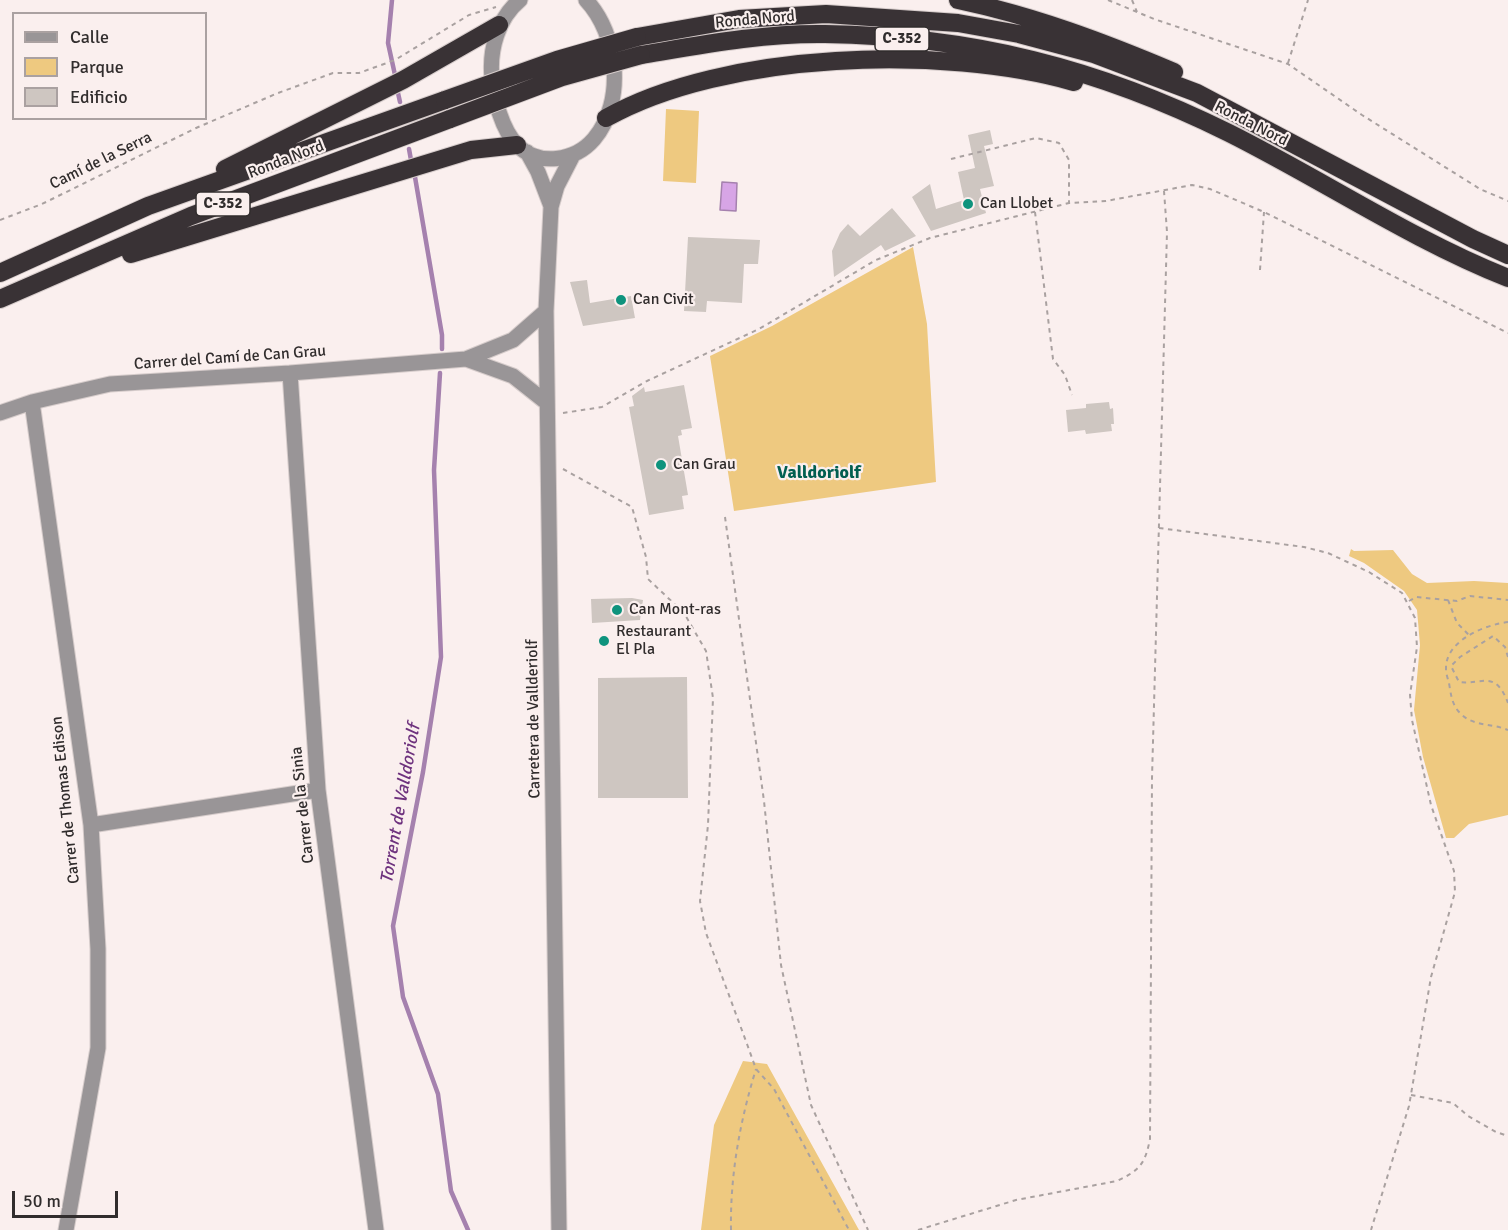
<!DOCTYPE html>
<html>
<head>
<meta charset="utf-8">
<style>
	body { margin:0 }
	#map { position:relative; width:1508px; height:1230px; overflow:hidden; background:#faefee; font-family:Signika,sans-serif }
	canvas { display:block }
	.legend { position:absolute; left:12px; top:12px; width:195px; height:108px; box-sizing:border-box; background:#faefee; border:2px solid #aaa1a1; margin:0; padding:8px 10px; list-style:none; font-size:18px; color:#312d2d }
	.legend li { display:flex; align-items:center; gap:12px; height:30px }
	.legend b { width:30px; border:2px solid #aaa1a1 }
	.scale { position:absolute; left:12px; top:1191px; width:106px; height:27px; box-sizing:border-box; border:3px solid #312d2d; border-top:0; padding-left:8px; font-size:18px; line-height:21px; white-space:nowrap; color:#312d2d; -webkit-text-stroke:4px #faefee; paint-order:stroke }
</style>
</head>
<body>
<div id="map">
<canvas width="1508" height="1230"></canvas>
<ul class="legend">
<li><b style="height:8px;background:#999597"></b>Calle</li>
<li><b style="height:16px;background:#eec980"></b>Parque</li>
<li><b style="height:16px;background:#cec6c1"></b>Edificio</li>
</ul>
<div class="scale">50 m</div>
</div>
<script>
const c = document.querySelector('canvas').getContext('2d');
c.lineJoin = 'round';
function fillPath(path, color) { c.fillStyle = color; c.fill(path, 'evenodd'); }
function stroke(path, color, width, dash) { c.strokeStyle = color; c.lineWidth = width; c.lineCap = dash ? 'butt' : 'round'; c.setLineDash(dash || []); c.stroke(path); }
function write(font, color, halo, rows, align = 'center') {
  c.font = font + ' Signika,sans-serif'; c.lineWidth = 4.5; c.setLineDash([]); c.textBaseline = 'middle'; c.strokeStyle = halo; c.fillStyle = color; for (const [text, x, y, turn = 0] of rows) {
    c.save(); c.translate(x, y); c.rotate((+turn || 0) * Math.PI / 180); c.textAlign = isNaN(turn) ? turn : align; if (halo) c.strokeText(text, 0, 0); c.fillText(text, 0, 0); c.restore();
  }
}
fillPath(new Path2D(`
	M666,109L699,111L696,183L663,181Z
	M913,247L927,324L936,482L734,511L710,356L772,326Z
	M1351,549L1354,551L1393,550L1412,574L1427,583L1474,581L1508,583V815L1469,824L1454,838H1446L1423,757L1414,710L1420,645L1417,610L1404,591L1364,563L1349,556Z
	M743,1061L767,1064L859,1230H701L714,1125Z`), '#eec980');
const water = new Path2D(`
	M722,182L737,183L736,211L720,210Z`);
fillPath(water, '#d7a5e6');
stroke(water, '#a581ae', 1.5);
stroke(new Path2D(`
	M392,0L388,43L395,75
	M398,93L400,102
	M409,149L411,160
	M415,177L442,335V349
	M440,373L434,470L441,657L423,772L393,926L403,997L438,1094L451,1191L468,1230`), '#a581ae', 4.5);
fillPath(new Path2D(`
	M990,130L993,144L984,146L994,186L980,189L986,213L931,231L912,197L930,184L936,209L964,200L958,172L975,168L968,135Z
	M892,208L916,236L885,251L881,245L834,277L832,251L840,233L848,224L860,236Z
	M688,237L760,240L758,264H744L742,303L707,301L706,312L684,311Z
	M587,280L590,303L631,296L635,318L583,326L570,282Z
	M684,385L692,428L681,430L682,435L678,436L688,495L682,496L684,509L649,515L629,407L634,406L632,396L644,387L645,392Z
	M1109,402L1110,409L1113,408L1114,424H1111L1112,431L1086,434L1085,430L1068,432L1066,410L1086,408V404Z
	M632,598L643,600L640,620L592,623L591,599Z
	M687,677L688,798H598V678Z`), '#cec6c1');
const minor = new Path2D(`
	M520,0C498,18 489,50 492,78C494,99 502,130 517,145C539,167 575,161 594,139C626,101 618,34 586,0
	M527,152L538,172L551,206
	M466,359L513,376L547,403
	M290,373L318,790L376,1230
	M32,402L91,825L98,949V1048L66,1230
	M0,413L32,402L110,384L290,373L466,359L513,340L546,311
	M91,825L318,790
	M559,1230L546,311L551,207L557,186L573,155`);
const highway = new Path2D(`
	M958,0C1034,16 1103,42 1174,72
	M637,37L739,19L826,14L958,23L1019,34L1094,54L1197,93L1473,239L1508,255
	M641,55C701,45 763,33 825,34C971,36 1098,68 1229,133C1323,180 1410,239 1508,278
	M606,118C725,51 944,45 1074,82
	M225,169L403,80L499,25
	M131,254L471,150L517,145
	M0,273L148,206L445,100
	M0,299L191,216L450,119`);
stroke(minor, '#d6cccb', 17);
stroke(highway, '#d6cccb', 20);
stroke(new Path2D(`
	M1108,0L1154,19L1288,64L1362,115L1480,189L1508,201
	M1132,0L1137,12
	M1288,63L1308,0
	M951,159L1036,138L1059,143L1069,160V203
	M1035,212L1053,359L1065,375L1072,395
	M0,220L42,204L196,128L278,93L333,73H359L395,60L469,15L496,7
	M1260,270L1264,212
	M563,413L602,407L647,381L759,329L876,260L930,238L1069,203L1106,201L1192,185L1210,189L1264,212L1508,333
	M563,469L632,507L646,557L648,579L684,613L706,651L713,698L708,825L700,901L706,933L747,1044L756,1069L774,1089L849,1230
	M725,517L764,801L781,965L811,1105L868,1230
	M1159,528L1304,547L1328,553L1369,572L1402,593L1415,618L1417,647L1410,695L1412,720L1431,805L1454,871L1455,892L1431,977L1409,1106L1371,1230
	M1448,600L1457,623L1469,635
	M1409,601L1416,597L1457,601L1470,596L1508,600
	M1508,622C1484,625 1445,641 1446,669C1446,674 1448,679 1449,683C1451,695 1452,705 1460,713C1473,727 1492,723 1508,730
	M1508,657L1505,647L1493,636L1460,657L1451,666L1459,682C1483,685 1495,669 1508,703
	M1411,1095L1453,1103L1468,1116L1496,1132L1508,1136
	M731,1230C730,1175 740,1121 756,1069
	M918,1230L1016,1200L1117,1181C1140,1170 1145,1164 1150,1139L1152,778L1167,232L1164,191`), '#a9a1a0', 2, [4.5, 4.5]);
stroke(minor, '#999597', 15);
stroke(highway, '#393235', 18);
const highwayBridge = new Path2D(`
	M445,100L557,60L637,37
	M450,119L562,77L641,55`);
stroke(highwayBridge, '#d6cccb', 20, []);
stroke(highwayBridge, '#393235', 18);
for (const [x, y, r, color] of [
	[968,204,6,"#0e937d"],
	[621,300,6,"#0e937d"],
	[661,465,6,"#0e937d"],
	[617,610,6,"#0e937d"],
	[604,641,6,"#0e937d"]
]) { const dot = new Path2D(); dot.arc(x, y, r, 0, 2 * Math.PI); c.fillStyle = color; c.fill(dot); stroke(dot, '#faefee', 2); }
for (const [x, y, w] of [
	[902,39,54],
	[223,204,54]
]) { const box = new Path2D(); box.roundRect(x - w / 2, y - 12, w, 24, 4.5); c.fillStyle = '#faefee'; c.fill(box); stroke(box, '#312d2d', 1.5); }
write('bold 15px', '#312d2d', null, [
	["C-352",902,39],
	["C-352",223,204]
]);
write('16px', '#312d2d', '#faefee', [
	["Ronda Nord",755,20,-5],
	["Ronda Nord",1251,124,27],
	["Ronda Nord",286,160,-21],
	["Camí de la Serra",101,161,-26],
	["Carrer del Camí de Can Grau",230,358,-4],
	["Carretera de Vallderiolf",534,719,-91],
	["Carrer de Thomas Edison",66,800,-96],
	["Carrer de la Sinia",303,805,-96]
]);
write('16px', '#312d2d', '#faefee', [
	["Can Llobet",980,204],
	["Can Civit",633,300],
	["Can Grau",673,465],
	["Can Mont-ras",629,610],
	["Restaurant",616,632],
	["El Pla",616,650]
], 'left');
write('bold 18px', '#025f50', '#faefee', [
	["Valldoriolf",819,473]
]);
write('italic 18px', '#6e327e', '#faefee', [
	["Torrent de Valldoriolf",401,804,-80]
]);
</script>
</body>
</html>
